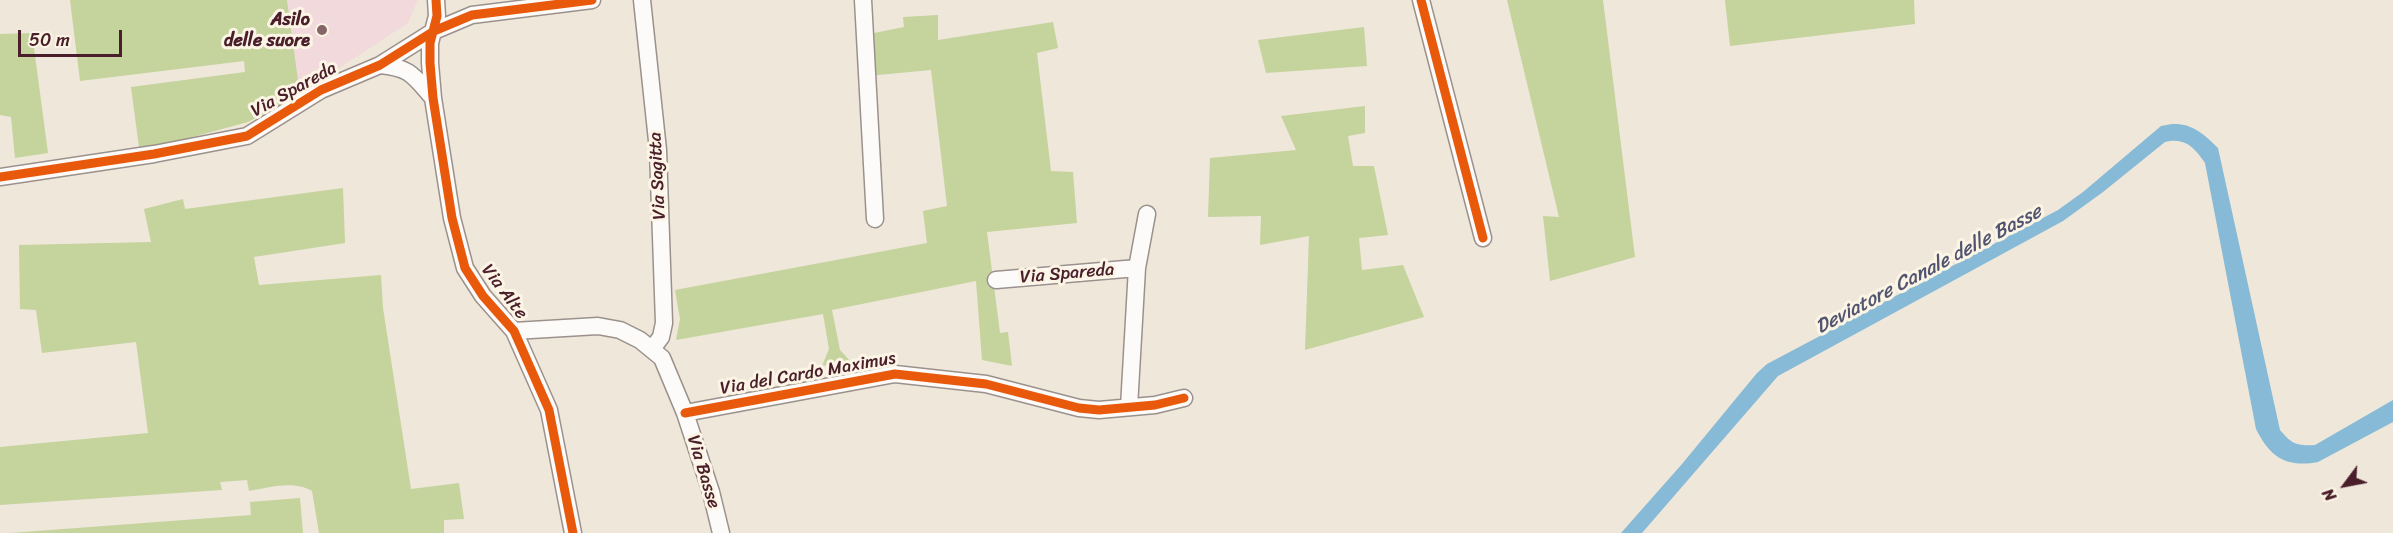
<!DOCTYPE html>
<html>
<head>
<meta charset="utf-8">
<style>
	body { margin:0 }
	#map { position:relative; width:2393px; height:533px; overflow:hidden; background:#efe7da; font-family:Sriracha,sans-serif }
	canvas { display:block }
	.north { position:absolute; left:2315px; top:455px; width:60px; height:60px; -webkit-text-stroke:4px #fcf5e5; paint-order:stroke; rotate:238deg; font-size:16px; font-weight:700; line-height:24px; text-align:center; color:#4a1f2b }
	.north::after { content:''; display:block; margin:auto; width:21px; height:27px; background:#4a1f2b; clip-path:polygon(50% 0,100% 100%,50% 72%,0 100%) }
	.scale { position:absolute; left:18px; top:30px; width:104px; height:27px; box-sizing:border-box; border:3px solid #4a1f2b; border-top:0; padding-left:8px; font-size:18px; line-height:21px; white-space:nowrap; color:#4a1f2b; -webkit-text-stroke:4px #fcf5e5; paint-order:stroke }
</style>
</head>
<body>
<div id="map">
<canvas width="2393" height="533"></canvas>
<div class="north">N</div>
<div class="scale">50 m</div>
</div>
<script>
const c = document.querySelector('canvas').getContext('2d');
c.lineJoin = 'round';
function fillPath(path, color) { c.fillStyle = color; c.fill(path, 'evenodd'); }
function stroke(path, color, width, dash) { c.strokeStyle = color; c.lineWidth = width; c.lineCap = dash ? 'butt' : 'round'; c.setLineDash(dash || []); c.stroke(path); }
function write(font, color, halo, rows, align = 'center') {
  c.font = font + ' Sriracha,sans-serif'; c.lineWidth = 6; c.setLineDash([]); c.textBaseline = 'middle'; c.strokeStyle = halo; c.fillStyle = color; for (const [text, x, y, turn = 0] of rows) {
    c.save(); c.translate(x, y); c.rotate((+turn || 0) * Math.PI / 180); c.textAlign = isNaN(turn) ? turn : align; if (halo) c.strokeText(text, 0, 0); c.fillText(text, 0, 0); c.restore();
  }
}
fillPath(new Path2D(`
	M287,0H418L408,23L300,94Z`), '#f2dadc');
fillPath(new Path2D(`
	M70,0H287L300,94L248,122L174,142L139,147L131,87L245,72L244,61L80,81Z
	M1507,0H1603L1635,257L1550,281L1543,216L1559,217Z
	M1725,0H1914L1915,24L1730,46Z
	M938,15V40L1053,22L1058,48L1037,53L1051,171L1073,172L1077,223L987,232L1000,333L1008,332L1012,366L982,360L976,281L832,310L840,350L850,361L822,366L829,349L823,314L676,340L680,319L675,290L927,243L923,211L947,206L931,70L867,76L869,34L904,27L903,17Z
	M1364,27L1367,66L1266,73L1258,40Z
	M32,33L48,153L15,158L11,117L0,115V34Z
	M1365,106V133L1348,136L1353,166H1374L1388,235L1359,238L1362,270L1403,265L1424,317L1305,350L1309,236L1260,245L1261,216L1208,217L1210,158L1296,150L1281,116Z
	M343,188L345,243L254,257L259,285L381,275L383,308L411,489L459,483L464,519L444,520V533H319L312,491C293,480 269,488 249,491L247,480L220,482L222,490L0,505V447L148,433L136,342L42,353L36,310L20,309L19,245L151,242L144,209L183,199L185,209Z
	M300,498L303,533H10L251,515L250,502Z`), '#c5d39c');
fillPath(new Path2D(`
	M2172,124C2192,123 2204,134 2218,148L2280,430C2292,444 2296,446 2315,445L2393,400V422L2318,462C2286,468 2270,457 2256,429L2205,163C2194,147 2185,137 2165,142L2103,192L2063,221L1778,376L1642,533H1621L1682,464L1757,373L1767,364L2058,210L2083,192L2161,126Z`), '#87bad6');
const minor = new Path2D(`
	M436,0L437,16L430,43V63L433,98L452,218L465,268L483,296L514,331L549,410L573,533
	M642,0L658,150L664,323L661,337L652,349
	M863,0L875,219
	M1421,0L1483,238
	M380,65C411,68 413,75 433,98
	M0,177L154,154L247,136L321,90L380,65L434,31L472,15L592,0
	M996,280L1137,268
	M514,331L598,326L620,330L640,340L662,358L685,413L711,492L721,533
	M1129,407L1137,268L1147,214
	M685,413L895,374L986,384L1079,408L1099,410L1155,405L1184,398`);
stroke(minor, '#9b918c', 19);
stroke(minor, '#fdfbf9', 16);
stroke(new Path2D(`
	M436,0L437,16L430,43V63L433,98L452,218L465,268L483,296L514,331L549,410L573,533
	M1421,0L1483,238
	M0,177L154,154L247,136L321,90L380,65L434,31L472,15L592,0
	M685,413L895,374L986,384L1079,408L1099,410L1155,405L1184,398`), '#e8590c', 9);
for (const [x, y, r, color] of [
	[322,30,6,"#846568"]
]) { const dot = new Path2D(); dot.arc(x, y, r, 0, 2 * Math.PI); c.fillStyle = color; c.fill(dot); stroke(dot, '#fcf5e5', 2); }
write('bold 18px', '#4a1f2b', '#fcf5e5', [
	["Asilo",310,20],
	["delle suore",310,41]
], 'right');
write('18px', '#4a1f2b', '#fcf5e5', [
	["Via Spareda",294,90,-29],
	["Via Sagitta",658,176,-93],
	["Via Spareda",1067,274,-5],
	["Via Alte",504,292,53],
	["Via del Cardo Maximus",808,374,-10],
	["Via Basse",703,472,73]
]);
write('italic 20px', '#51556f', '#fcf5e5', [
	["Deviatore Canale delle Basse",1929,270,-28]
]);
</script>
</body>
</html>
